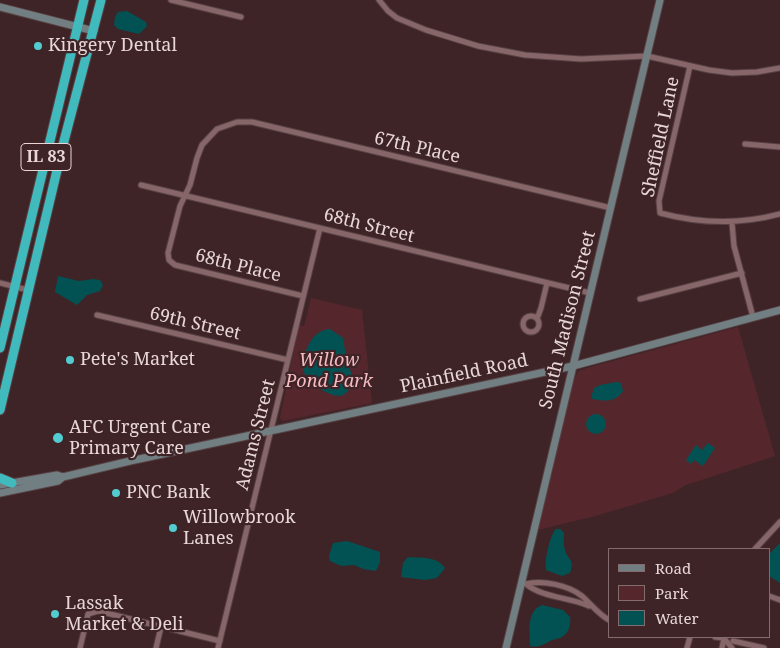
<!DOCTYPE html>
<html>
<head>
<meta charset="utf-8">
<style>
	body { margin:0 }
	#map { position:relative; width:780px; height:648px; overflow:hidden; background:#3e2427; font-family:"Noto Serif",serif }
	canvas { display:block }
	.legend { position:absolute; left:608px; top:548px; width:162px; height:90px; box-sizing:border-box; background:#3e2427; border:1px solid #826c6e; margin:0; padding:6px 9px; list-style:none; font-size:15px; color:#e9d7d8 }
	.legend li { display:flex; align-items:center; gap:10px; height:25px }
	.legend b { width:25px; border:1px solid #826c6e }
</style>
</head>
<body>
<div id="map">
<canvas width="780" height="648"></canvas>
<ul class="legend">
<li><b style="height:6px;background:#717f82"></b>Road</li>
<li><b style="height:14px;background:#55272d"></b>Park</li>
<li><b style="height:14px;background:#025254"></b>Water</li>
</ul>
</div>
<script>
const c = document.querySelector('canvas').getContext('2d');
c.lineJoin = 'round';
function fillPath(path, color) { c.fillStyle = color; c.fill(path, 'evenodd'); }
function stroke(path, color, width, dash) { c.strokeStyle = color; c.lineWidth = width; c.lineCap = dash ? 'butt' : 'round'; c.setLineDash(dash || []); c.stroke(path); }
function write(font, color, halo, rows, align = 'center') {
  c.font = font + ' "Noto Serif",serif'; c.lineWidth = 4.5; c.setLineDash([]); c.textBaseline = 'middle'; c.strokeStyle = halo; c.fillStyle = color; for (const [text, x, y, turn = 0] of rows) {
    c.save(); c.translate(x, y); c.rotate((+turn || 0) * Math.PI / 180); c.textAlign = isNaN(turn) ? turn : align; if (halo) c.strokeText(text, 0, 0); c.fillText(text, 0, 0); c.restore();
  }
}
fillPath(new Path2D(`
	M311,298L362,310L372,403L283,421L280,418L299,325L304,326Z
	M738,327L775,456L686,485L673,493L595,516L538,530L573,380L579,371L587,368Z`), '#55272d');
fillPath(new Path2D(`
	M127,11L146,22L147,26L139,34L118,29L114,25L115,17L118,12Z
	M58,276L79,281L93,279L100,280L103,285L100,291L87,295L77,305L55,292Z
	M330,329L343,338C344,344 345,350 346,357C347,366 354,373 352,383C351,387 347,393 343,395C338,397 332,395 328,393C304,382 296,369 309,344C314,335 320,330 330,329Z
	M616,382L621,383L623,391C615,403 604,401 592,399L591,397L594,388L600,385Z
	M586 424a10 10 0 1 1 20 0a10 10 0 1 1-20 0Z
	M708,443L715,448L703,466L694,460L691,464L686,460L696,445L702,450Z
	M556,529H560L564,533C564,538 563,545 565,550C568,561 575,558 570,573L562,576L546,570C544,562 550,534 556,529Z
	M347,541L380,552V562L376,571L363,569L354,565L341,566L330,561L329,556L333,543Z
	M780,543V583L769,576V554Z
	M408,557C422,558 436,556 445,568L437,578L425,580L401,577L403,563Z
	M542,605L563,610L570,617C571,625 569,634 560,638C558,639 555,639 552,640C544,644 540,648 530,646C530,632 526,611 542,605Z`), '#025254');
const street = new Path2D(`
	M171,0L241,17
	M379,0L388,11L397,18L426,30L478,46L525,55L581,59L647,56L709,70L732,73L757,72L780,68
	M690,66L659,201L660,213C701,224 739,225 780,214
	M745,144L780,147
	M141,185L590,293
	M732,223L734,246L753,317
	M0,283L28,290
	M303,296L175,265L169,260L168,253L180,206L190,185L197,158L202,145L217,129L237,122H252L611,208
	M640,299L742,273
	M97,315L288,360
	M523 324a8 8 0 1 1 16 0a8 8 0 1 1-16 0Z
	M537,319L541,308L547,283
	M755,549L780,522
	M526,584C543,580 568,585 582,596C591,604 598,614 609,620
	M526,584C543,598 569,597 589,606
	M769,596L780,600
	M715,637L724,638L722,648
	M723,637L732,648
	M733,641L764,648
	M80,648L88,614L98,611L220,641
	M156,648L161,627
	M218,648L320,228
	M687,648L690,637`);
const secondary = new Path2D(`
	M0,7L94,31
	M0,485L57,475L63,477L130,461L573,366L780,310
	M0,493L58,481L63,477
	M506,648L660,0`);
const highway = new Path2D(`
	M0,348L84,0
	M0,410L64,141L101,0
	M0,478L12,483`);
stroke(street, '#574144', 7);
stroke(secondary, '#574144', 9);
stroke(highway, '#574144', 11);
stroke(street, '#866669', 5);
stroke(secondary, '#717f82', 7);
stroke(highway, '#41babe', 9);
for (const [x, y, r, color] of [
	[38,46,5,"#52ccd0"],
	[70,360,5,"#52ccd0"],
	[58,438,6,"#52ccd0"],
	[116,493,5,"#52ccd0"],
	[173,528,5,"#52ccd0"],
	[55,614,5,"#52ccd0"]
]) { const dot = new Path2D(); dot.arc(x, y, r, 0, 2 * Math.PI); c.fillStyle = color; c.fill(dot); stroke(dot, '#3e2427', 2); }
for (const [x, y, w] of [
	[46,157,50]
]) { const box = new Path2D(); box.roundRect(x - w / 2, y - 13.5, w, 27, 4); c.fillStyle = '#3e2427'; c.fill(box); stroke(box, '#e9d7d8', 1); }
write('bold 16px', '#e9d7d8', null, [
	["IL 83",46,157]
]);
write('18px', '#e9d7d8', '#3e2427', [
	["Kingery Dental",48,46],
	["Pete's Market",80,360],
	["AFC Urgent Care",69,428],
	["Primary Care",69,449],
	["PNC Bank",126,493],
	["Willowbrook",183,518],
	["Lanes",183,539],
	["Lassak",65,604],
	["Market & Deli",65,625]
], 'left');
write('18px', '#e9d7d8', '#3e2427', [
	["Sheffield Lane",661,137,-78],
	["67th Place",417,148,13],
	["68th Street",369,226,14],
	["68th Place",238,266,14],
	["South Madison Street",568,320,-76],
	["69th Street",195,324,13],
	["Plainfield Road",464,374,-12],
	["Adams Street",256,435,-76]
]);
write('italic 18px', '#f6bbc1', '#3e2427', [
	["Willow",329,361],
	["Pond Park",329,382]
]);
</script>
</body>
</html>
